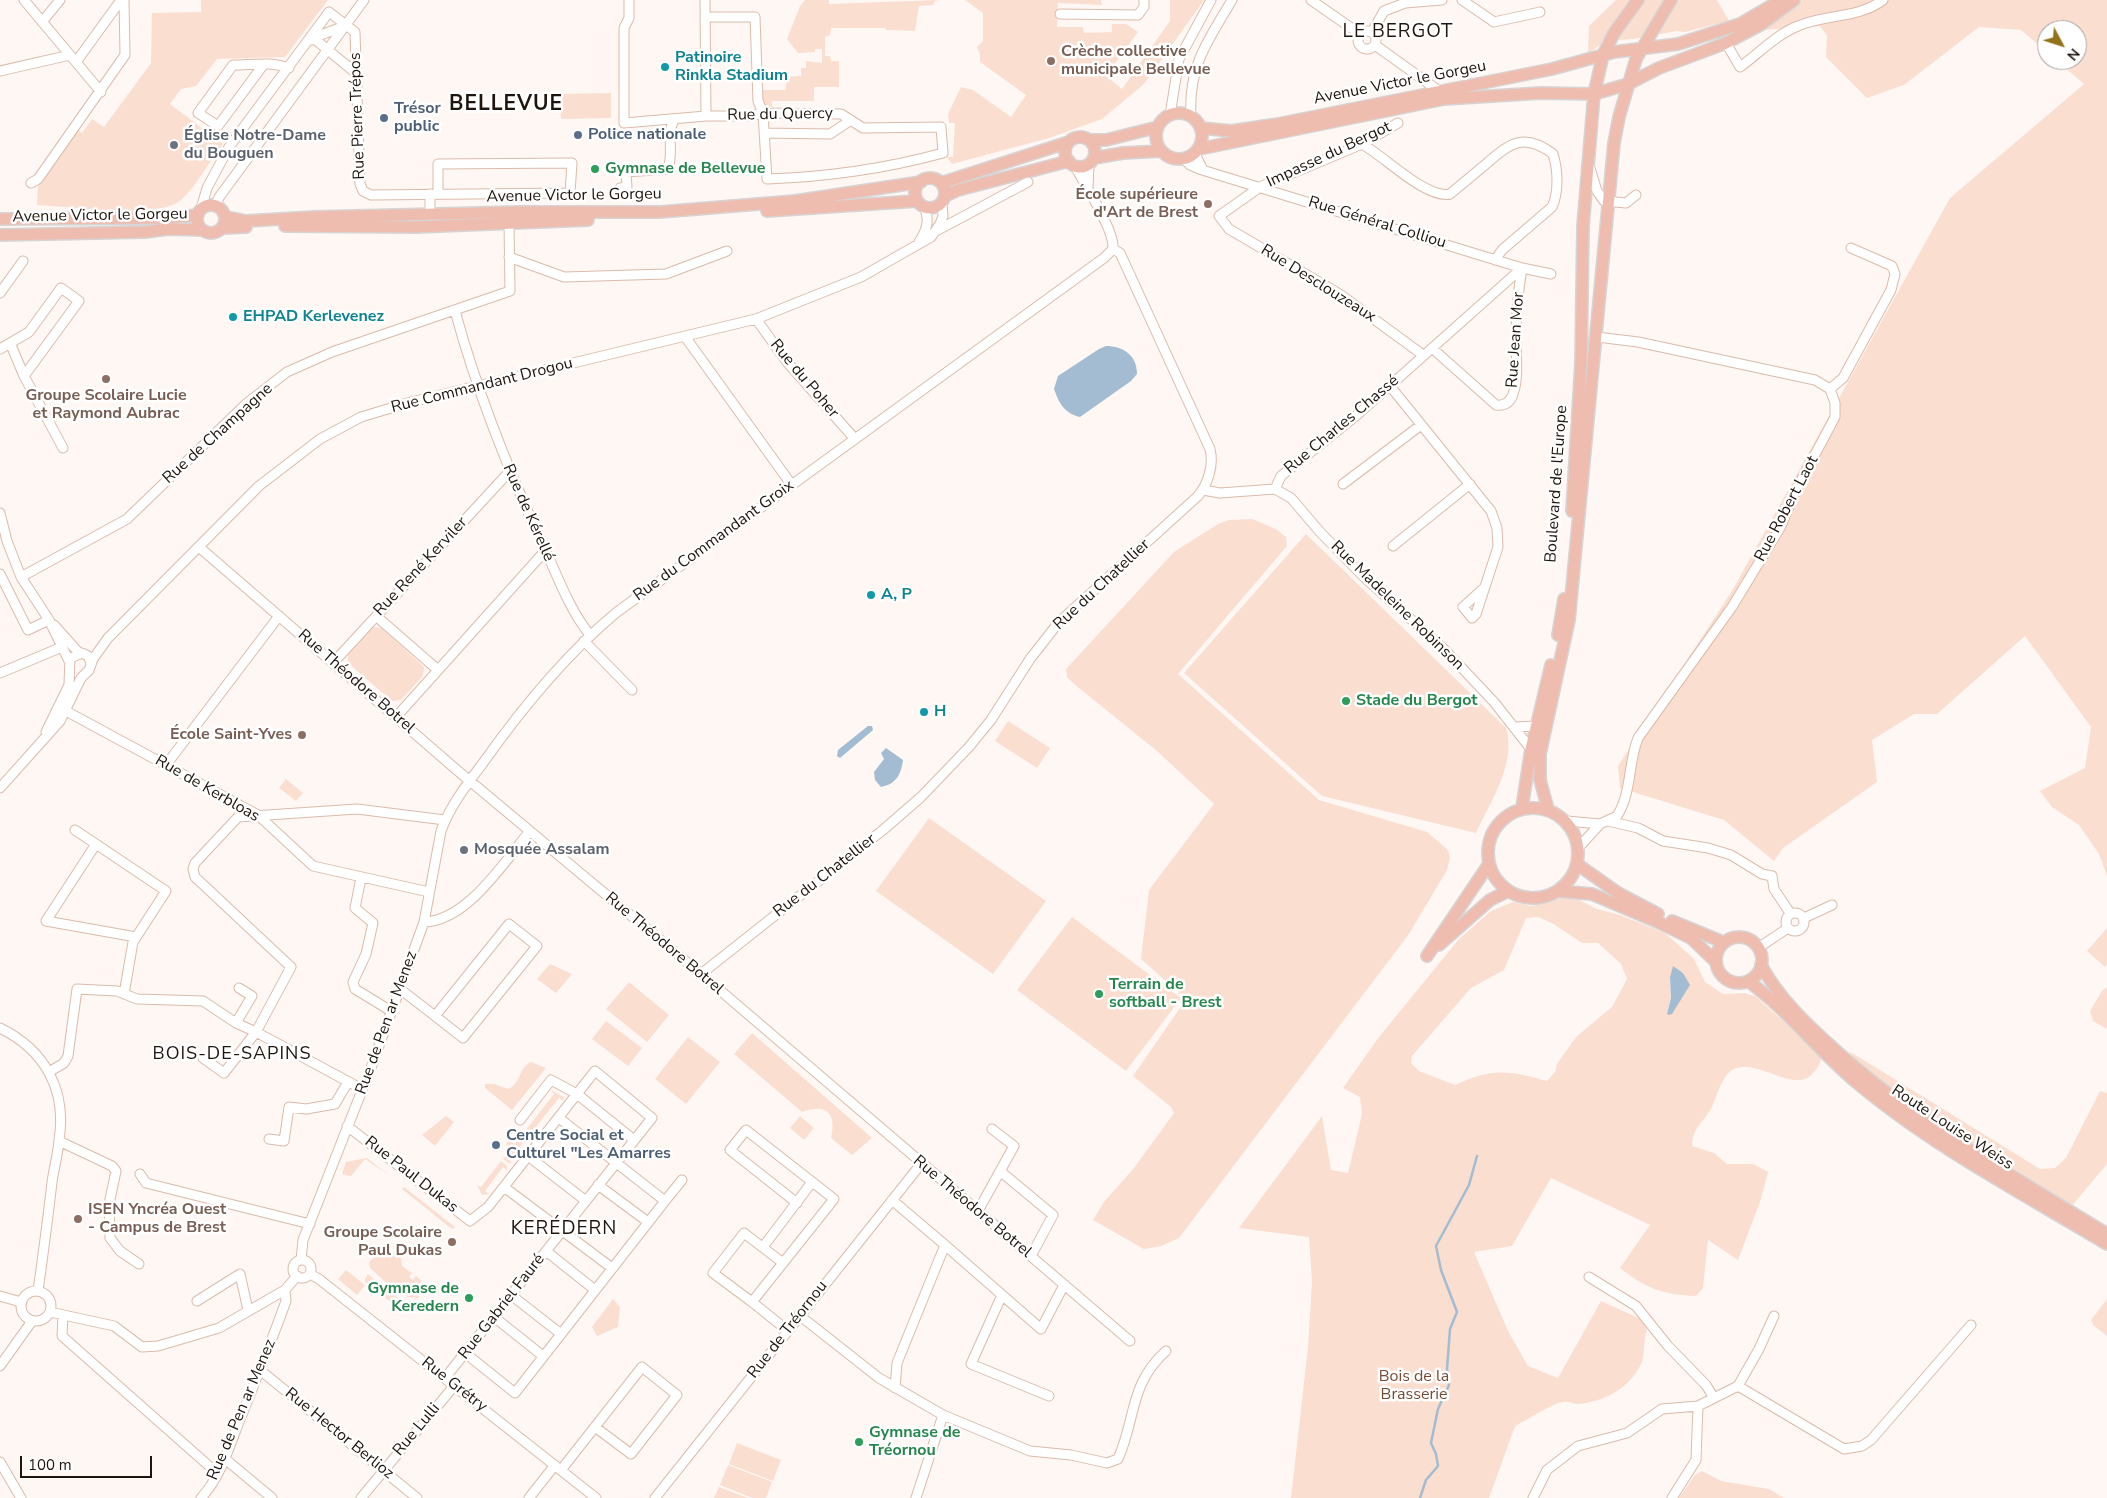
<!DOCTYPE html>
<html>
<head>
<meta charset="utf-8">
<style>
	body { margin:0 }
	#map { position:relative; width:2107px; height:1498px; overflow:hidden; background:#fef7f4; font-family:"Nunito Sans",sans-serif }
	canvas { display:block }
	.north { position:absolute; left:2037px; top:20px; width:50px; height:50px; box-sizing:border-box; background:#fff; border:1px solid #a6a19f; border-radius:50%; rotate:130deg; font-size:14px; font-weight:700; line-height:20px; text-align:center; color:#20150e }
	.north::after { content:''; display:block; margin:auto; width:18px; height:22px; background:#927319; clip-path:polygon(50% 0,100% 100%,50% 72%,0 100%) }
	.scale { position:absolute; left:20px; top:1456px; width:132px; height:22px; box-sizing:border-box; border:2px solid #20150e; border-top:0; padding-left:6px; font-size:15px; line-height:18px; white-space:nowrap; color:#20150e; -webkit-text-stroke:4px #fff; paint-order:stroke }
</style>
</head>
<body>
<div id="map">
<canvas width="2107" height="1498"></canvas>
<div class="north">N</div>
<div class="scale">100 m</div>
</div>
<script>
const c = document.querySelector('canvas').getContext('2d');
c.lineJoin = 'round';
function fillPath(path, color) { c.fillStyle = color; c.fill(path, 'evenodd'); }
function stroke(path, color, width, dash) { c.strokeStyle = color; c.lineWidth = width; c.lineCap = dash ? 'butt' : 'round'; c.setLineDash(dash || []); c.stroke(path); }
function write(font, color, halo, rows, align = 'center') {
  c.font = font + ' "Nunito Sans",sans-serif'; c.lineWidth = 5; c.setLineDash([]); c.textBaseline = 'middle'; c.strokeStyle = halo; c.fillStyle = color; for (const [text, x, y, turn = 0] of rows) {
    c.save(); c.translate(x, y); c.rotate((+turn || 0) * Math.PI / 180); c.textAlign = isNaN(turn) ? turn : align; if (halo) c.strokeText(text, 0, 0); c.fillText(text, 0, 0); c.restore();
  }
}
fillPath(new Path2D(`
	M201,0H328L285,57L217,59L196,86L181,89L170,104L223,144C210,160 196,187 181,200C158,220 68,206 37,205L38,186L78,129L82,133L92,119L104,127L151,63L152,13L201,12Z
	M805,0H829V4L939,0L935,1L933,5L919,6L915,31L886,30V28H831L830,35L825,37V56H830L831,61H839V87H814V101H772V107H766L762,101L761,90H786V82H781V77L801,76V68H806V61L822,63V49H815V52L798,53L787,39L800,6Z
	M965,0H1101L1102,5L1058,3L1057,27H1083L1084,33L1112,32V24H1126L1138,32L1106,76L1122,89L1170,21V0H1204L1144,84L1102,119L1049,138L952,164L947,157H953L955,123H949L948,114L961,87L973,90L1011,117L1026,95L980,62V54L977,47L983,41V13Z
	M1616,0H1717L1729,21L1685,32L1677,31L1633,39L1619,40L1606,34L1600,45L1588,53L1589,26Z
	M1802,0H2107V876L2099,854L2079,825L2052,807L2040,791L2085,768L2091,727L2025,636L1937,714H1914L1872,740L1877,782L1783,848L1774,861L1724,820L1620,788L1618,766L1732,591L1950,198L2084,84L2056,60H2077V30H2047V52L2021,30L1979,27L1904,85L1867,98L1826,57L1827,36L1820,26L1762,30Z
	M611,93V118L561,119L560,94Z
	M1252,519L1276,529L1286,537L1287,546L1178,674L1319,800L1427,832L1448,850L1450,858L1447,870L1409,934L1179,1238L1161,1246L1144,1249L1093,1220L1104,1202L1134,1168L1174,1113L1171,1107L1133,1076L1180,1008L1184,997L1141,959L1149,890L1214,804L1157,751L1074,684L1067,677L1066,669L1174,552L1218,524L1229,520Z
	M1306,534L1506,728C1517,763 1490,802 1476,833L1322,796L1184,673Z
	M373,627L382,628L424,667L423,676L401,700L392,701L348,663V655Z
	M1008,721L1050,748L1037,768L995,741Z
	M286,779L303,793L296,801L279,788Z
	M929,818L1046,901L993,974L876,891Z
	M1569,895L1597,909L1620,915L1665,933L1694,959L1705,982L1723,994L1744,993L1755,996L1821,1055C1821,1063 1819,1066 1814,1072C1796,1096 1759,1058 1734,1069C1721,1075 1717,1098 1711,1109C1702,1124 1693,1127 1692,1146L1714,1153L1727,1164H1753L1768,1172L1760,1202L1738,1260L1708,1240L1703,1288L1696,1296C1664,1295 1645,1288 1620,1268L1650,1225L1551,1178L1512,1246L1474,1252L1508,1331L1528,1366L1558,1378L1601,1301L1643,1320L1647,1330C1643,1340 1645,1357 1641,1364C1630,1388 1604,1402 1578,1404C1573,1404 1568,1401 1563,1402C1551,1404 1529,1419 1517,1425L1514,1429L1489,1498H1291L1308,1347L1312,1282L1309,1237L1239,1228L1322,1116L1331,1170L1348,1173L1362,1114L1360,1097L1343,1088L1379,1037L1459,939L1491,911L1513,902L1531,906ZM1538,917L1552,923L1582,943H1598L1621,964L1627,979L1612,1007L1576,1037L1557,1064L1555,1072L1547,1081C1509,1070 1491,1068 1455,1085L1419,1071L1411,1063L1412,1056L1471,988L1504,970L1526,918ZM1673,966L1683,973L1687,990L1667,1014L1671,998L1670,977Z
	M1072,917L1181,998L1126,1071L1017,990Z
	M2107,928V964L2105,967L2087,951Z
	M550,964L572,974L556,993L537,979Z
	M629,982L669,1015L647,1042L606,1009Z
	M2107,987V1029L2093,1021L2090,1011L2102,991Z
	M606,1021L642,1048L628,1066L592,1039Z
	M752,1033L872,1138L852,1155L831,1138C837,1113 826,1103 802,1112L734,1054Z
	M688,1037L720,1062L686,1104L655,1079Z
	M1849,1051L2040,1169L2055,1168L2066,1158L2100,1091L2107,1093V1164L2065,1214L1875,1092Z
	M531,1062L546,1068L512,1110L485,1088V1084H494L508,1089C521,1084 518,1068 531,1062Z
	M550,1090L564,1097L563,1101L559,1098L509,1160L512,1163H509L503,1159L511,1149L506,1144L509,1140L515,1144L554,1094Z
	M446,1116L454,1122L435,1146L422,1135Z
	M800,1116L814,1128L804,1140L790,1128Z
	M367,1158L389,1175L365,1159L351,1176L342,1174L346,1162Z
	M501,1161L507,1166V1170L503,1167L485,1191L489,1194L482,1195L477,1185L481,1187Z
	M404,1187L455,1227L453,1229L448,1226L402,1189Z
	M400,1251L402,1266L412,1273L409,1277L413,1280L416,1276L422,1281L414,1291L420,1296L418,1298L407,1297L402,1293L400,1295L370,1268L369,1262L376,1255Z
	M346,1270L365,1285L357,1295L338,1279Z
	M368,1274L398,1298L393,1304L365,1282V1279Z
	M613,1299L620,1307L618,1327L597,1336L592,1327Z
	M2107,1299V1336L2093,1325L2091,1320Z
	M737,1443L781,1460L773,1481L729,1464Z
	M728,1465L772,1482L766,1498H752L720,1485Z
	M1702,1471L1721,1481L1769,1489L1784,1498H1679L1695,1475Z
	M719,1487L748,1498H714Z`), '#faded0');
fillPath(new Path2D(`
	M1106,346C1123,346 1137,355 1137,374L1131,381L1080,417C1064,413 1059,403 1054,389L1058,376L1099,349Z
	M868,726H872L873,730L840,758L837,756L838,750Z
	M886,748L903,760C901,775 896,784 881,787L875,780L874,772L884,759L881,753Z
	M1673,966L1683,973L1690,985L1672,1014L1669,1015L1667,1014L1671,998L1670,977Z`), '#a3bcd1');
stroke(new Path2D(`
	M1420,1498L1426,1480L1438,1466L1436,1454L1431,1443L1438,1409L1449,1385L1447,1369L1450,1329L1457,1312L1441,1270L1436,1246L1469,1185L1477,1156`), '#a3bcd1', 2.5);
const minor = new Path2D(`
	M24,0L101,92
	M629,0V18L624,28V123L706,116H750L763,113L841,114L863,128L941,127L943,153C884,169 827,177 767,179L763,113L758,101L755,17H705
	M705,0L706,116
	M1311,0L1360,34
	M1462,0L1494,22L1540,12
	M1060,14L1138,15L1144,7V0
	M42,22L60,0
	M1358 40a9 9 0 1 1 18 0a9 9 0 1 1-18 0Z
	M1372,32L1384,11L1405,3L1442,0
	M311,36L357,74
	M312,40C322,32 334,32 345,25
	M1726,43L1740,67C1758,54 1777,34 1798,26C1825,14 1858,19 1883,0
	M1375,45L1439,91
	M76,62L121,0
	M264,64L218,126L198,113L233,65C252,65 271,61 289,68
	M0,71L70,55
	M1170,115L1179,59L1211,0
	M1191,116C1188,66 1208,41 1232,0
	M1398,123L1362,144L1260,187L1219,216L1229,229L1341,295L1423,355
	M764,133L830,134L851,120
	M1362,144C1384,156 1426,199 1450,194C1462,184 1474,174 1486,164C1510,143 1524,132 1553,154C1558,170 1559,192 1552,207L1502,250L1495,260
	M1195,154L1203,170
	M1184,159L1190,165L1199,169L1522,268L1551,274
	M1075,166C1084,184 1115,230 1113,249
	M1590,168L1597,191L1604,201L1626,203L1636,195
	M31,183L38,179L125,55L124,0
	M1088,187L1089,165
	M620,188L627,187L626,172L668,169C674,153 666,134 674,120
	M430,194V215
	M215,205L220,196L364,0
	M201,209L207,188L229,147L329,12L355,32L360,184L363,191L371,195L570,193L572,163L438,164V194
	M938,230L1028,182
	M919,242C927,230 930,220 924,206
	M509,257L564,277L666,274L727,251
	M0,293L23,261
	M455,311C478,395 507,468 544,547C558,577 569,609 590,635
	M756,319L787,362L854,438
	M686,338L791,484
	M11,345L24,376L63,448
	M0,349L29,332L61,288L79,301L24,376
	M1433,349L1496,405C1504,406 1510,403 1513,394C1519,378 1516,358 1516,341C1516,317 1518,292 1522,268
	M1390,386L1491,511L1497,528L1498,547L1476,614L1472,618L1463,607L1485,587
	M1830,389L1843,378L1891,290L1895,274L1892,266L1851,248
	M1343,484L1421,425
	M1275,489L1291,498L1320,532L1366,579L1443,648L1494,702L1531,749
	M1203,490L1220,493L1275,489L1281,476L1357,415L1522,268
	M0,513L7,541L21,577L49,620L69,661
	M1393,546L1470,484
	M199,547L458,771L701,974L1130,1341
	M0,574L28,630L49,620
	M21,577L127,519L247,403L287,372L332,352L510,291L509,222
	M376,616L438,670
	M54,625L79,653
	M584,641L632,690
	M333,663L509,472
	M0,673L62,647
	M66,711L258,815L313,866L429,892
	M396,717L545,551
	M1516,727L1536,726
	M46,732L69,685L70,658L82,653L88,656L91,663
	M166,765L279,616
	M0,788L60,721L81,678L89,670L93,659L108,638L259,486L320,439L361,417L411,402L756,319L861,277L931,237L940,224L943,216L942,203
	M1567,821L1600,824L1617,816C1632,792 1628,763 1638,738L1732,607L1780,528L1796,490L1835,417V403L1830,389L1815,380L1638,342L1597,337
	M1608,821L1638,828L1663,841L1708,848L1731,855L1762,874L1772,876L1774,889L1790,913
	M75,830L166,891L133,942L124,994
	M96,844L46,921L136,937
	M1579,847L1600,824
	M361,878L355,908L373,923L366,954L353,982L355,989L391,1011
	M1786 922a9 9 0 1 1 18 0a9 9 0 1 1-18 0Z
	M1804,918L1832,905
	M424,922C467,921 504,862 530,831
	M1758,948L1788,928
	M701,974L883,830L921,797L969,747L991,720L1030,659L1059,622L1198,496C1208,484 1214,465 1210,449L1120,253L1113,249
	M400,989L435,1016L509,924L537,946L463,1038L435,1016
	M236,1023L252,996L239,988
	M0,1028C45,1050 67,1090 59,1140C58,1154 54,1168 52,1182C48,1218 43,1255 38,1291
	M49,1072L64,1063L68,1056L77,989L117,991L137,999L203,1001L236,1023L256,1032L224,1073L203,1058
	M362,1089L256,1032L291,967L195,877L193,869L195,863L238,817L357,809L445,820
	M520,1120L551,1080L577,1094L634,1140
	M347,1126L470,1221L488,1207L595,1071L652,1118L445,1378
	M269,1139L284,1141L289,1107L306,1109L335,1104L348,1082
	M59,1141L112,1166L116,1171L109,1204L110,1238L120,1251L139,1264
	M528,1156L586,1201
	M1000,1171L1053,1215L1031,1256
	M140,1174L146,1183L310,1224
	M598,1185L648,1222
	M504,1187L612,1268
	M892,1200L945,1245L897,1363L895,1388
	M665,1201L682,1180
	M978,1211L1014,1146L992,1129
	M945,1245L1041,1329L1064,1285
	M763,1247L812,1182
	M546,1251L595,1290
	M293 1269a9 9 0 1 1 18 0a9 9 0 1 1-18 0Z
	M301,1260L303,1240L372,1065L424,922L441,831C450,806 467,784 483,763C522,708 565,655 617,612L1104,258L1113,249
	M310,1274L319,1279L596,1498
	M1589,1277L1636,1306L1668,1346L1706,1385L1714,1398
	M21 1306a15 15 0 1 1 30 0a15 15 0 1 1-30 0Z
	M511,1295L561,1334
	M1002,1295L971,1364L1049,1396
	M0,1296L21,1302
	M197,1301L240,1274L248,1310
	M752,1302L713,1273L744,1233L783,1263
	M50,1312L114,1326L142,1347L158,1346L219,1328L285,1290L297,1276
	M63,1315L62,1336L217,1473
	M799,1315L879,1378L943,1415L1030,1451L1071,1455L1107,1463L1118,1459C1136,1419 1129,1384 1166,1351
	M494,1317L543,1356
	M787,1330L752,1302L834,1199L746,1130L730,1150L797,1203
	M465,1353L515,1393L665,1201L559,1118
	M0,1366L32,1321
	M260,1370L417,1498
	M1738,1386L1759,1349L1774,1316
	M224,1458L272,1498
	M0,1462L21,1498
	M561,1470L642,1367L677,1395L631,1454L595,1427
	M201,1498C219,1479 228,1451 237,1427C254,1385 271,1343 286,1301L285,1290
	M361,1498L454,1386
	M529,1498L555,1465
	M655,1498L921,1164
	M916,1498L943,1415
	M1533,1498L1547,1470L1578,1446L1627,1433L1662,1409L1698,1406
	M1672,1498L1696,1460L1698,1406L1738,1386L1844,1449L1862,1446L1871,1440L1971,1325`);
const major = new Path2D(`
	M1156 136a23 23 0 1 1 46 0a23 23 0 1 1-46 0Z
	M1201,128L1231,131L1278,124L1552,69L1614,52L1678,44L1740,24L1781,0
	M1065 152a15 15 0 1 1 30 0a15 15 0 1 1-30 0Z
	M1089,140H1106L1158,127
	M1199,149L1444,99L1541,93L1594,94L1628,84L1659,68L1726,43L1760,25L1794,0
	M1094,158L1123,153L1161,151
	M915 193a15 15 0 1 1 30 0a15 15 0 1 1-30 0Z
	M941,183L1069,142
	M945,196L958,190L1069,161
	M197 219a14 14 0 1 1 28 0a14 14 0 1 1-28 0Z
	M767,211L917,201
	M226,217L246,221L314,217L519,212H660L795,201L921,182
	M0,219L169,218L198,215
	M285,226L416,227L588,220
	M223,228L246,227
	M0,235L145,232L168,229L202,230
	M1572,511L1581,363L1583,226L1594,94L1603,55L1614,33L1638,0
	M1558,635L1564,599
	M1488 853a45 45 0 1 1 90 0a45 45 0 1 1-90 0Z
	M1522,808L1531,749L1551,665
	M1548,809L1540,780V754L1569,620L1614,143L1619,117L1636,59L1671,0
	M1577,864L1618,893L1658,914
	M1558,891L1592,894L1660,923L1691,938L1716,962
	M1672,921L1723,942
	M1716 960a23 23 0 1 1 46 0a23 23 0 1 1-46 0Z
	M1439,945L1490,900L1508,891
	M1427,956L1489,864
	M1761,965C1778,997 1806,1024 1833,1048C1915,1123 2013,1176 2107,1234
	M1748,981C1788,1010 1818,1050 1856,1082C1932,1146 2022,1193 2107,1244`);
stroke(minor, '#dbbbaa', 11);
stroke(major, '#d7d5d4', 14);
stroke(minor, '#fff', 9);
stroke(major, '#efbcb0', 11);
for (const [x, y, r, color] of [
	[1051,61,5,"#8d6e63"],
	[665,67,5,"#0f9aa8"],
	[384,118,5,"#5c6f8a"],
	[578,135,5,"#5c6f8a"],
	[174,145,5,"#6b7280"],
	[595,169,5,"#2e9e5b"],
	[1208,204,5,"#8d6e63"],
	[233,317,5,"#0f9aa8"],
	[106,379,5,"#8d6e63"],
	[871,595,5,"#0f9aa8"],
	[1346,701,5,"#2e9e5b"],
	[924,712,5,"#0f9aa8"],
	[302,735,5,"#8d6e63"],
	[464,850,5,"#6b7280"],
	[1099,994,5,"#2e9e5b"],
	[496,1145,5,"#5c6f8a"],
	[78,1219,5,"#8d6e63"],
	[452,1242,5,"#8d6e63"],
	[469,1298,5,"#2e9e5b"],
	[859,1442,5,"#2e9e5b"]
]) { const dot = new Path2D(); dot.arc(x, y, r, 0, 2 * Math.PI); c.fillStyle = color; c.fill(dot); stroke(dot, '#fff', 2); }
write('bold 16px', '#785e54', '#fff', [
	["Crèche collective",1061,52,"left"],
	["municipale Bellevue",1061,70,"left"],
	["École supérieure",1198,195],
	["d'Art de Brest",1198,213],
	["Groupe Scolaire Lucie",106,396,"center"],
	["et Raymond Aubrac",106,414,"center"],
	["École Saint-Yves",292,735],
	["ISEN Yncréa Ouest",88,1210,"left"],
	["- Campus de Brest",88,1228,"left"],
	["Groupe Scolaire",442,1233],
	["Paul Dukas",442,1251]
], 'right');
write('bold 16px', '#0d838f', '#fff', [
	["Patinoire",675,58],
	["Rinkla Stadium",675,76],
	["EHPAD Kerlevenez",243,317],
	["A, P",881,595],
	["H",934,712]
], 'left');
write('16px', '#20150e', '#fff', [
	["Avenue Victor le Gorgeu",1400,83,-11],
	["Rue du Quercy",780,115,-1],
	["Rue Pierre Trépos",358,116,-92],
	["Impasse du Bergot",1329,155,-25],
	["Avenue Victor le Gorgeu",574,196,-1],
	["Avenue Victor le Gorgeu",100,216,-1],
	["Rue Général Colliou",1377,223,17],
	["Rue Desclouzeaux",1318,284,32],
	["Rue Jean Mor",1516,340,-86],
	["Rue du Poher",804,379,50],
	["Rue Commandant Drogou",482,386,-14],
	["Rue Charles Chassé",1342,425,-40],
	["Rue de Champagne",218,434,-42],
	["Boulevard de l'Europe",1557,484,-86],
	["Rue Robert Laot",1787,509,-62],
	["Rue de Kérellé",528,513,66],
	["Rue du Commandant Groix",714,541,-36],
	["Rue René Kerviler",421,567,-47],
	["Rue du Chatellier",1102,585,-43],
	["Rue Madeleine Robinson",1397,606,44],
	["Rue Théodore Botrel",356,682,41],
	["Rue de Kerbloas",207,789,30],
	["Rue du Chatellier",825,876,-38],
	["Rue Théodore Botrel",664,944,40],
	["Rue de Pen ar Menez",387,1023,-70],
	["Route Louise Weiss",1952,1128,33],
	["Rue Paul Dukas",411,1175,38],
	["Rue Théodore Botrel",972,1207,40],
	["Rue Gabriel Fauré",502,1307,-52],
	["Rue de Tréornou",788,1330,-52],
	["Rue Grétry",454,1385,38],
	["Rue de Pen ar Menez",242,1410,-67],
	["Rue Lulli",417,1430,-50],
	["Rue Hector Berlioz",339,1434,39]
]);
write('bold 16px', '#4e5e75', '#fff', [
	["Trésor",394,109],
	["public",394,127],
	["Police nationale",588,135],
	["Centre Social et",506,1136],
	["Culturel \"Les Amarres",506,1154]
], 'left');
write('bold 16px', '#5b616d', '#fff', [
	["Église Notre-Dame",184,136],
	["du Bouguen",184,154],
	["Mosquée Assalam",474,850]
], 'left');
write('bold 16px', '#27864d', '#fff', [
	["Gymnase de Bellevue",605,169],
	["Stade du Bergot",1356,701],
	["Terrain de",1109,985],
	["softball - Brest",1109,1003],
	["Gymnase de",459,1289,"right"],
	["Keredern",459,1307,"right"],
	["Gymnase de",869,1433],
	["Tréornou",869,1451]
], 'left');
write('16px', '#764b32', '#fff', [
	["Bois de la",1414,1377],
	["Brasserie",1414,1395]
]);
c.letterSpacing = '1px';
write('18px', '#20150e', '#fff', [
	["BOIS-DE-SAPINS",232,1055]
]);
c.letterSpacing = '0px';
c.letterSpacing = '1px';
write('19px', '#20150e', '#fff', [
	["LE BERGOT",1398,32],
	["KERÉDERN",564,1229]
]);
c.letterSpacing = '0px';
c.letterSpacing = '1px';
write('bold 21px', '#20150e', '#fff', [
	["BELLEVUE",506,105]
]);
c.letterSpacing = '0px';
</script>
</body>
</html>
